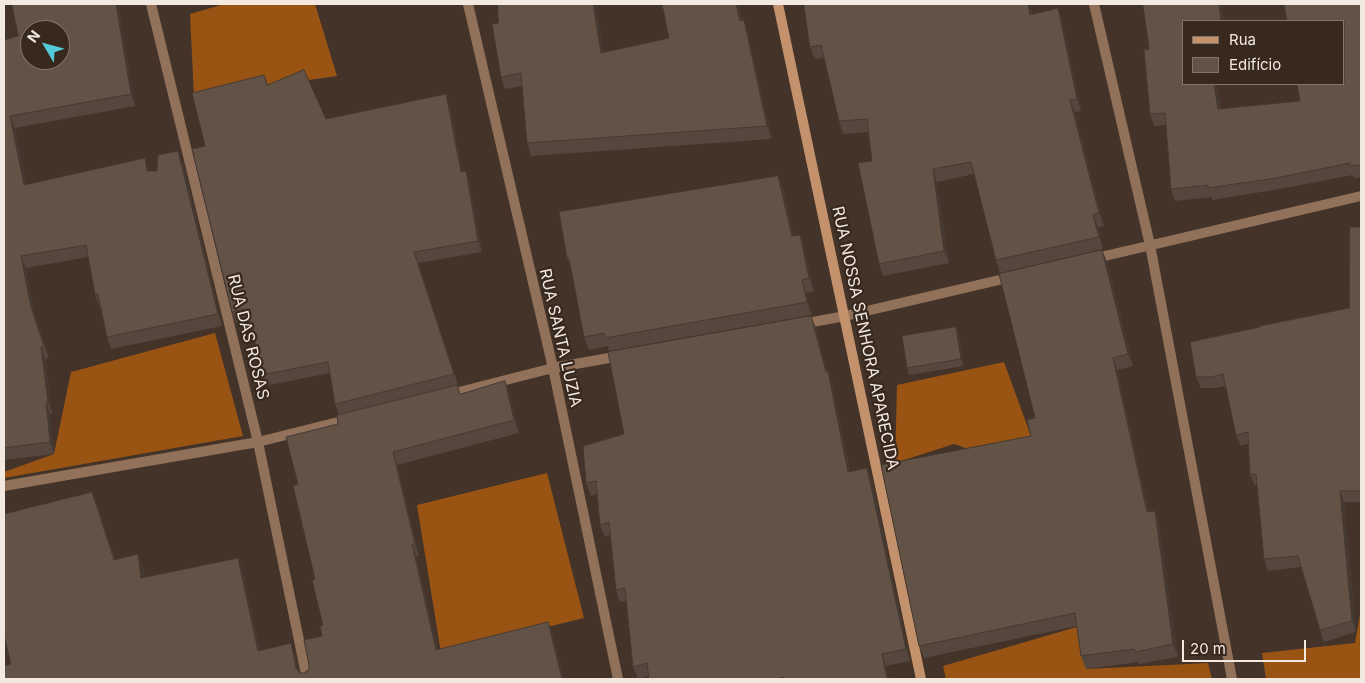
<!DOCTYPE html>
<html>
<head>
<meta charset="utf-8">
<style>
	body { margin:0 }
	#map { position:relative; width:1365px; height:683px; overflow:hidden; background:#433328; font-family:Inter,sans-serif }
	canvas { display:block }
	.frame { position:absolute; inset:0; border:5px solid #f3e9e1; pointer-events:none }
	.legend { position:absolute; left:1182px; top:20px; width:162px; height:65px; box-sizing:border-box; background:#38291e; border:1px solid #83766c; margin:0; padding:6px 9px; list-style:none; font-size:15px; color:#f3e9e1 }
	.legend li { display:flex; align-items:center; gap:10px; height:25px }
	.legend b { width:25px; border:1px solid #83766c }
	.north { position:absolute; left:20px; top:20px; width:50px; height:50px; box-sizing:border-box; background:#38291e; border:1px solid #83766c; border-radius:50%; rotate:307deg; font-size:14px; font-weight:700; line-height:20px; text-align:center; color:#f3e9e1 }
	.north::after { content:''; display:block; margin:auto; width:18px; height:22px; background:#53cbda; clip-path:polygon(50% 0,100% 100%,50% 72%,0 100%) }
	.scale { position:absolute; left:1182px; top:640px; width:124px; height:22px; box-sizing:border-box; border:2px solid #f3e9e1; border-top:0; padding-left:6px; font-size:15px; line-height:18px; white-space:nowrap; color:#f3e9e1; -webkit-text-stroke:4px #38291e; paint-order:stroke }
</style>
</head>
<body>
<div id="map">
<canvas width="1365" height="683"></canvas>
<div class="frame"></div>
<ul class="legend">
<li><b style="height:6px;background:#c4916d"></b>Rua</li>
<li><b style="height:14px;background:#635347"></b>Edifício</li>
</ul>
<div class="north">N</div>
<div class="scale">20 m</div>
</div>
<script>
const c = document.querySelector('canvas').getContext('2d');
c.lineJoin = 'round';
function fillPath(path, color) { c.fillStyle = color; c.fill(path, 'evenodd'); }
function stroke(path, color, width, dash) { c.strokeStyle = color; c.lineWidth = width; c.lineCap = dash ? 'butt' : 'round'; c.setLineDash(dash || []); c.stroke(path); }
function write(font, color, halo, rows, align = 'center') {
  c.font = font + ' Inter,sans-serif'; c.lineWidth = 4.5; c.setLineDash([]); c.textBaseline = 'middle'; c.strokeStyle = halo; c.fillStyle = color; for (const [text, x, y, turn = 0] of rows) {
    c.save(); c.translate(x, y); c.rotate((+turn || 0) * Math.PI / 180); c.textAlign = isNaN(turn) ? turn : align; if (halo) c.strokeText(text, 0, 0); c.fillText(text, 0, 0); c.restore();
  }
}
fillPath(new Path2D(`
	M224,4H315L337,76L194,96L190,14Z
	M215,333L243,436L4,478V472L54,454L71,372Z
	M1004,362L1036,450L992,457L954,444L895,463L897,385Z
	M547,473L584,618L441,653L417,505Z
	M1361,609V679H1266L1262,653L1355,643Z
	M1080,626L1086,669L1208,663L1212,679H946L943,666Z`), '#995414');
stroke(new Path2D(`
	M151,4L258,442L307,679
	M468,4L553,368L618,679
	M1094,4L1150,245L1232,679
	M1092,259L1361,196
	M802,324L845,316L1012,277
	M447,395L553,368L620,356
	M4,486L258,442L350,419`), '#91715a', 10);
stroke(new Path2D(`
	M778,4L921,679`), '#c4916d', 10);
fillPath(new Path2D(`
	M12,4H118L135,106L15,128L26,185L157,171L183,163L222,326L111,349L107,337L100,306H99L95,294L88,257L26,268L36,319L49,358L45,359L52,414H50L54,454L4,460V40L18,36Z
	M596,4L603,52L669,38L662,4H738L742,21L744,20L748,33L772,139L531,156L527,143L522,86L505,89L501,77L498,23Z
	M1029,4L1032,14L1058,8L1063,21L1081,111L1075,112L1104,226L1098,227L1103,249L1000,273L996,260L974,174L937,182L949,263L883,276L879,264L872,161L868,132L843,134L839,121L824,58L815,59L810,47Z
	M1143,4H1222L1224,21H1184V84H1217L1221,109L1300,101L1297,84H1344V21H1287L1284,4H1361V177L1354,178L1353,175L1280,189L1212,200V197L1175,201L1171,189L1166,125L1154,126L1150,114L1144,50L1149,49Z
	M264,75L268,85L326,119L450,105L462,172L470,182L482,252L418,263L458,385L339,415L335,404L330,373L265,386L261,375L254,333L251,334L246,321L236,323L232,312L205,146Z
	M778,176L783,188L794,236L800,235L804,247L814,291L806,293L812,315L609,351L608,346L589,350L584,337L572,271L567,258Z
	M1361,227V502H1344L1356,632L1324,642L1320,630L1301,567L1268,571L1264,559L1257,485H1254L1250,474L1248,444L1241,446L1236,435L1226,386L1215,388H1201L1196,377L1349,308Z
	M1107,262L1133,366L1117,370L1149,512L1155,511L1159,524L1178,657L1139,664L1138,662L1086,669L1081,656L1077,626L924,658L919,646L1031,436L1035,418Z
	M956,327L959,334L963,366L909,375L907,368Z
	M816,328L827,371L832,383L850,471L867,468L872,480L910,661L886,666L889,679H649L648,676L638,679L633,667L626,601L620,602L616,590L610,535L605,537L600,525L597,494L591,496L586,483L624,434Z
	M461,394H510L519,433L397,465L419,556L416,557L438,650L548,622L553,635L564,679H4L11,664L97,505L115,560L143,567L144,578L238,558L243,571L260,651L291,643L295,656L298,671L300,673H304L309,669L322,636L323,625L298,484Z`), '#55473d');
fillPath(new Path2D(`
	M116,4H118L135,106L131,94Z
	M593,4H596L606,65L601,53Z
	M736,4H738L744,34L740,21Z
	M1028,4H1029L1034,27L1030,15Z
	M1219,4H1222L1224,21H1221Z
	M1058,8L1063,21L1081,111L1077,99Z
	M744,20L748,33L772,139L767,126Z
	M1214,84H1217L1222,120L1218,109Z
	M446,94L450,105L465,183L461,172Z
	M1070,100L1075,112L1104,226L1099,213Z
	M10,116L15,128L29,197L24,185Z
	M178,151L183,163L222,326L218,314Z
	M145,158L149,170L151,183L147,171Z
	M933,169L937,182L949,263L944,251Z
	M466,171L470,182L482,252L478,241Z
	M778,176L783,188L797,249L792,236Z
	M1093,215L1098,227L1103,249L1099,237Z
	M800,235L804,247L814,291L809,278Z
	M1102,250L1107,262L1133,366L1128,354Z
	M21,256L26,268L36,319L49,358L31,307Z
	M802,280L806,293L812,315L807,302Z
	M811,316L816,328L829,380L828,371L832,383L852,484L848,472L826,372Z
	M956,327L959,334L963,366L961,359Z
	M41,347L45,359L52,414L48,402Z
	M1113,358L1117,370L1152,525L1147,512Z
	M505,381L510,394L519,433L514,420Z
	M46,402L50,414L54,454L50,442Z
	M393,452L397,465L419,556L415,544Z
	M867,468L872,480L910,661L906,649Z
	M1340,491L1344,502L1356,632L1352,621Z
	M1155,511L1159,524L1178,657L1173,644Z
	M412,544L416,557L441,663L436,650Z
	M138,554L143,567L146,591L141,578Z
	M238,558L243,571L263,664L258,651Z
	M548,622L553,635L564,679H562Z
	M291,643L295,656L300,679L296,668Z
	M882,654L886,666L889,679H887Z`), '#453a32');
const building = new Path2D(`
	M12,4H116L131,94L10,116L24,185L145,158L147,171H157L158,155L178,151L218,314L107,337L98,294H95L86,245L21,256L31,307L44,346L41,347L48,402H46L50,442L4,448V40L18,36ZM30,30H60V60H30Z
	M498,4H593L601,53L669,38L662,4H736L740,21L744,20L767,126L527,143L521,73L501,77L492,24L498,23Z
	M804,4H1028L1030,15L1058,8L1077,99L1070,100L1099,213L1093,215L1099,237L996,260L971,162L933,169L944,251L879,264L858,163L872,161L867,119L839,121L821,45L810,47Z
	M1143,4H1219L1221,21H1184V84H1214L1218,109L1300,101L1297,84H1344V21H1287L1284,4H1361V165L1350,166V163L1276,178L1208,188V185L1171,189L1165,113L1150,114L1144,50L1149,49Z
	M304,70L326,119L446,94L461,172L466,171L478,241L414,252L454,374L335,404L328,362L261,375L252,322L247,323L244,309L232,312L192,149L205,146L192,93L264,75L267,85Z
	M778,176L792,236L800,235L809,278L802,280L807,302L605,338L604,333L584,337L569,258H567L559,212Z
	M1350,227H1361V491H1340L1352,621L1320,630L1298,556L1264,559L1256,474H1250L1248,432L1236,435L1223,374L1211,377H1196L1190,342L1260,327V326L1349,308Z
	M1102,250L1128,354L1113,358L1147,512L1155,511L1173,644L1135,652L1134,649L1081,656L1075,613L919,646L881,465L1031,436L1027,420L1035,418L999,274Z
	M811,316L826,372L828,371L848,472L867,468L906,649L882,654L887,679H784V677L777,679H649L647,663L633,667L625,588L616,590L609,522L600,525L596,481L586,483L583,446L624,434L608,352Z
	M956,327L961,359L907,368L902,336Z
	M505,381L514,420L393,452L415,544H412L436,650L548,622L562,679H4V666L11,664L4,635V514L92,492L114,560L138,554L141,578L238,558L258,651L291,643L296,668L300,673H304L309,669V665L304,640L322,636L320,626L323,625L312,580L315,579L293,486L298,484L286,437L338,424L337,415L457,385L460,394Z`);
fillPath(building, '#635347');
stroke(building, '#453a32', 1);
write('16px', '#f3e9e1', '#38291e', [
	["RUA DAS ROSAS",248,337,76],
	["RUA SANTA LUZIA",560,338,77],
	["RUA NOSSA SENHORA APARECIDA",865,338,78]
]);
</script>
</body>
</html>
